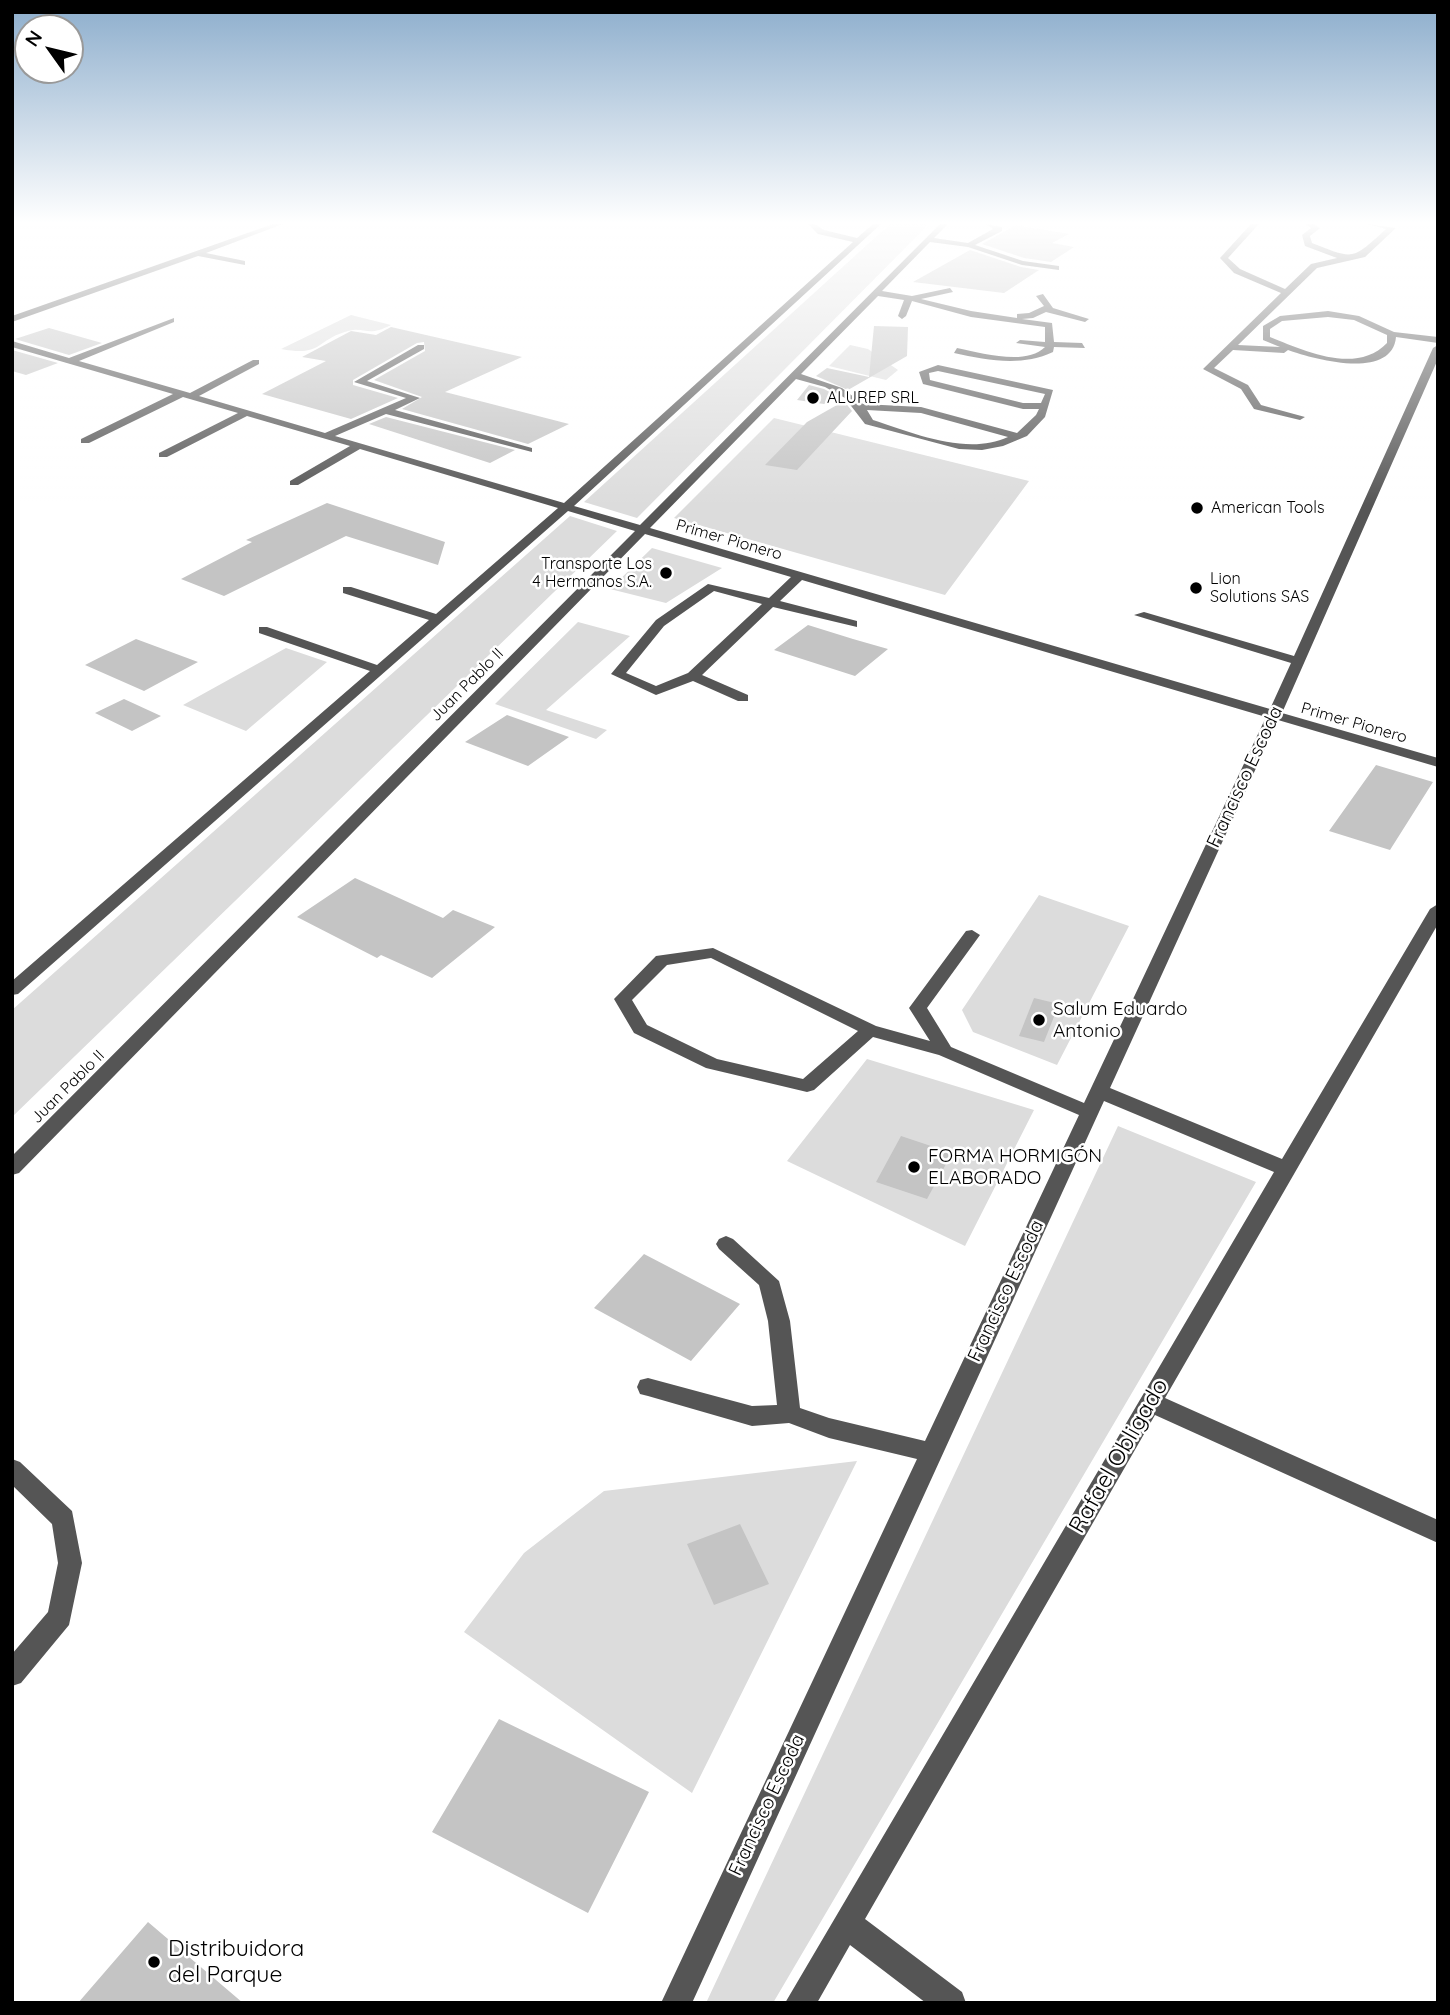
<!DOCTYPE html>
<html>
<head>
<meta charset="utf-8">
<style>
	body { margin:0 }
	#map { position:relative; width:1450px; height:2015px; overflow:hidden; background:#fff; font-family:Quicksand,sans-serif }
	canvas { display:block }
	.frame { position:absolute; inset:0; border:14px solid #000; pointer-events:none }
	.north { position:absolute; left:14px; top:14px; width:70px; height:70px; box-sizing:border-box; background:#fff; border:2px solid #999; border-radius:50%; rotate:304deg; font-size:19px; font-weight:700; line-height:28px; text-align:center; color:#000 }
	.north::after { content:''; display:block; margin:auto; width:24px; height:32px; background:#000; clip-path:polygon(50% 0,100% 100%,50% 72%,0 100%) }
</style>
</head>
<body>
<div id="map">
<canvas width="1450" height="2015"></canvas>
<div class="frame"></div>
<div class="north">N</div>
</div>
<script>
const c = document.querySelector('canvas').getContext('2d');
c.lineJoin = 'round';
function fillPath(path, color) { c.fillStyle = color; c.fill(path, 'evenodd'); }
function stroke(path, color, width, dash) { c.strokeStyle = color; c.lineWidth = width; c.lineCap = dash ? 'butt' : 'round'; c.setLineDash(dash || []); c.stroke(path); }
function write(font, color, halo, rows, align = 'center') {
  c.font = font + ' Quicksand,sans-serif'; c.lineWidth = 5; c.setLineDash([]); c.textBaseline = 'middle'; c.strokeStyle = halo; c.fillStyle = color; for (const [text, x, y, turn = 0] of rows) {
    c.save(); c.translate(x, y); c.rotate((+turn || 0) * Math.PI / 180); c.textAlign = isNaN(turn) ? turn : align; if (halo) c.strokeText(text, 0, 0); c.fillText(text, 0, 0); c.restore();
  }
}
fillPath(new Path2D(`
	M890,224H929L637,518L584,502Z
	M351,315L391,325C366,338 366,326 348,331C315,340 323,357 281,349Z
	M850,345L868,349L898,370L886,380L829,366Z
	M774,418L1029,481L945,595L674,518Z
	M570,516L617,531L12,1117V1010Z
	M652,548L722,568L666,603L610,589Z
	M578,622L630,636L546,710L607,730L596,739L495,704Z
	M286,648L327,662L246,731L183,705Z
	M1039,895L1129,926L1057,1065L973,1032L962,1010Z
	M867,1059L1034,1110L965,1246L787,1161Z
	M1118,1126L1256,1182L773,2003H706Z
	M857,1461L692,1793L464,1632L524,1553L604,1491Z`), '#dcdcdc');
fillPath(new Path2D(`
	M1016,225L1069,234L1052,243L1074,247L1051,262L1024,258L982,244Z
	M970,250L1021,267L1039,270L1004,293L913,282Z
	M874,326L908,327L907,356L848,390L816,376L827,368L869,377Z
	M391,327L522,357L445,392L569,424L528,444L402,409L422,397L374,380L425,351L424,342L417,343L353,380V385L398,398L351,419L262,394L326,361L302,357L351,331L376,335Z
	M49,328L102,343L69,355L15,339Z
	M12,350L58,363L26,375L12,371Z
	M809,385L824,389L837,396L824,404L797,400Z
	M844,401L852,411L797,470L765,465L807,422Z
	M386,417L515,450L490,463L369,424Z
	M327,503L445,542L438,565L346,536L224,596L181,579L252,542L246,540Z
	M808,625L853,639L888,649L855,676L774,650Z
	M136,639L198,662L144,691L85,665Z
	M124,699L161,716L132,731L95,713Z
	M507,715L569,737L528,766L465,742Z
	M1376,765L1433,782L1390,850L1329,831Z
	M355,878L443,918L453,910L495,927L432,978L381,955L377,958L297,917Z
	M1034,998L1059,1004L1044,1042L1019,1036Z
	M901,1136L952,1153L927,1199L876,1182Z
	M644,1254L740,1304L691,1361L594,1308Z
	M740,1524L769,1584L714,1605L687,1544Z
	M499,1719L649,1792L588,1913L432,1832Z
	M148,1922L243,2003H78Z`), '#c4c4c4');
fillPath(new Path2D(`
	M273,224H283L206,253L245,261V265L198,256L12,322V316Z
	M808,224H815L824,230L857,238L873,224H881L574,506L640,525L940,224H948L934,238L968,243L993,229L986,224L1002,227V231L975,245L1023,261L1059,266V270L1022,265L968,247L930,242L882,291L912,296L950,288L953,292L921,299L971,311L1017,318V314L1029,313L1044,306L1036,296L1043,294L1053,308L1089,319L1085,322L1046,312L1033,318L1022,319L1052,323L1054,342L1082,343L1085,348L1054,347L1053,352C1021,367 987,360 954,353L957,348C982,353 1026,366 1045,347L1016,343L1020,340L1045,342V327L971,317L912,301L906,316L902,319L898,316L904,300L878,296L801,374L842,388L863,404L921,407L1017,433L1036,415L1039,409H1023L923,384L919,372L938,365L1053,390L1045,417L1027,436L1003,446L982,450L959,449L865,424L845,398L825,387L796,379L650,528L1270,709L1291,663L1134,615L1144,612L1294,656L1433,348L1438,345V359L1282,713L1438,758V767L1278,720L1110,1088L1282,1159L1430,909L1438,904V924L1165,1398L1438,1520V1543L1155,1415L865,1919L962,1992L966,2003H926L850,1945L817,2003H785L1274,1172L1104,1101L692,2003H661L917,1459L829,1438L789,1423L752,1426L648,1396L640,1394L637,1387L640,1380L648,1378L752,1406L777,1405L768,1321L759,1285L719,1249L716,1244L719,1239L726,1236L733,1239L779,1281L790,1321L800,1408L829,1418L925,1441L1079,1115L939,1055L873,1037L814,1090L807,1092L706,1068L634,1033L614,999L656,956L713,948L876,1026L930,1041L909,1008L966,931L972,930L980,935L927,1008L951,1047L1084,1103L1266,717L802,580L780,601L857,621V627L773,607L702,675L748,695V701H738L693,681L656,695L611,674L656,620L708,584L769,598L791,577L645,534L19,1173L12,1175V1156L635,531L568,511L18,994L12,995V981L370,671L259,633V627H267L377,665L429,620L343,593V587H351L436,614L558,508L360,449L298,485H290V481L350,446L247,416L167,457H159V453L238,413L183,397L89,443H81V439L173,394L12,347V341L69,358L174,318V322L79,361L190,393L253,360H259V364L199,396L325,433L406,398L354,382L418,345H424V349L367,381L420,398L395,410L532,448V452L386,414L335,436L564,503L853,242L818,234ZM938,371L1045,394L1041,403H1023L930,380L929,373ZM867,410L921,413L1008,437C967,456 913,433 873,420ZM714,591L762,604L688,673L656,686L626,673L664,626ZM711,958L858,1031L803,1079L717,1059L647,1025L632,1000L667,965Z
	M1251,224H1259L1228,258L1240,269L1285,289L1311,264L1337,258L1305,246L1302,235L1311,228L1305,224H1313L1320,228L1310,236L1312,243C1355,260 1352,260 1386,229L1367,224L1396,228L1365,257L1317,268L1238,345L1280,347L1263,340V326L1280,316L1328,311L1359,316L1394,332L1438,337V343L1396,337C1392,381 1313,359 1288,350L1284,353L1233,350L1214,368L1248,385L1261,405L1305,417L1300,420L1254,409L1241,389L1203,369L1281,293L1234,273L1220,258ZM1328,317L1354,320L1387,335V343C1356,375 1305,351 1270,337V329L1282,321Z
	M12,1459L20,1462L72,1511L82,1563L69,1625L21,1683L12,1686V1654L48,1612L58,1563L52,1524L12,1485Z`), '#555');
const sky = c.createLinearGradient(0, 0, 0, 506);
sky.addColorStop(0, '#8cadcc');
sky.addColorStop(0.44, '#fff');
sky.addColorStop(1, '#ffffff00');
c.fillStyle = sky;
c.fillRect(0, 0, 1450, 506);
for (const [x, y, r, color] of [
	[813,398,7,"#000"],
	[1197,508,7,"#000"],
	[666,573,7,"#000"],
	[1196,588,7,"#000"],
	[1039,1020,7,"#000"],
	[914,1167,7,"#000"],
	[154,1962,7,"#000"]
]) { const dot = new Path2D(); dot.arc(x, y, r, 0, 2 * Math.PI); c.fillStyle = color; c.fill(dot); stroke(dot, '#fff', 2.5); }
write('16px', '#000', '#fff', [
	["ALUREP SRL",827,398],
	["American Tools",1211,508],
	["Transporte Los",652,564,"right"],
	["4 Hermanos S.A.",652,582,"right"],
	["Lion",1210,579],
	["Solutions SAS",1210,597]
], 'left');
write('16px', '#000', '#fff', [
	["Primer Pionero",729,540,16],
	["Juan Pablo II",467,685,-45],
	["Primer Pionero",1354,723,16],
	["Juan Pablo II",68,1087,-45]
]);
write('19px', '#000', '#fff', [
	["Francisco Escoda",1245,777,-65],
	["Francisco Escoda",1006,1291,-65],
	["Francisco Escoda",767,1805,-65]
]);
write('19px', '#000', '#fff', [
	["Salum Eduardo",1053,1009],
	["Antonio",1053,1031],
	["FORMA HORMIGÓN",928,1156],
	["ELABORADO",928,1178]
], 'left');
write('23px', '#000', '#fff', [
	["Rafael Obligado",1119,1456,-60]
]);
write('23px', '#000', '#fff', [
	["Distribuidora",168,1949],
	["del Parque",168,1975]
], 'left');
</script>
</body>
</html>
